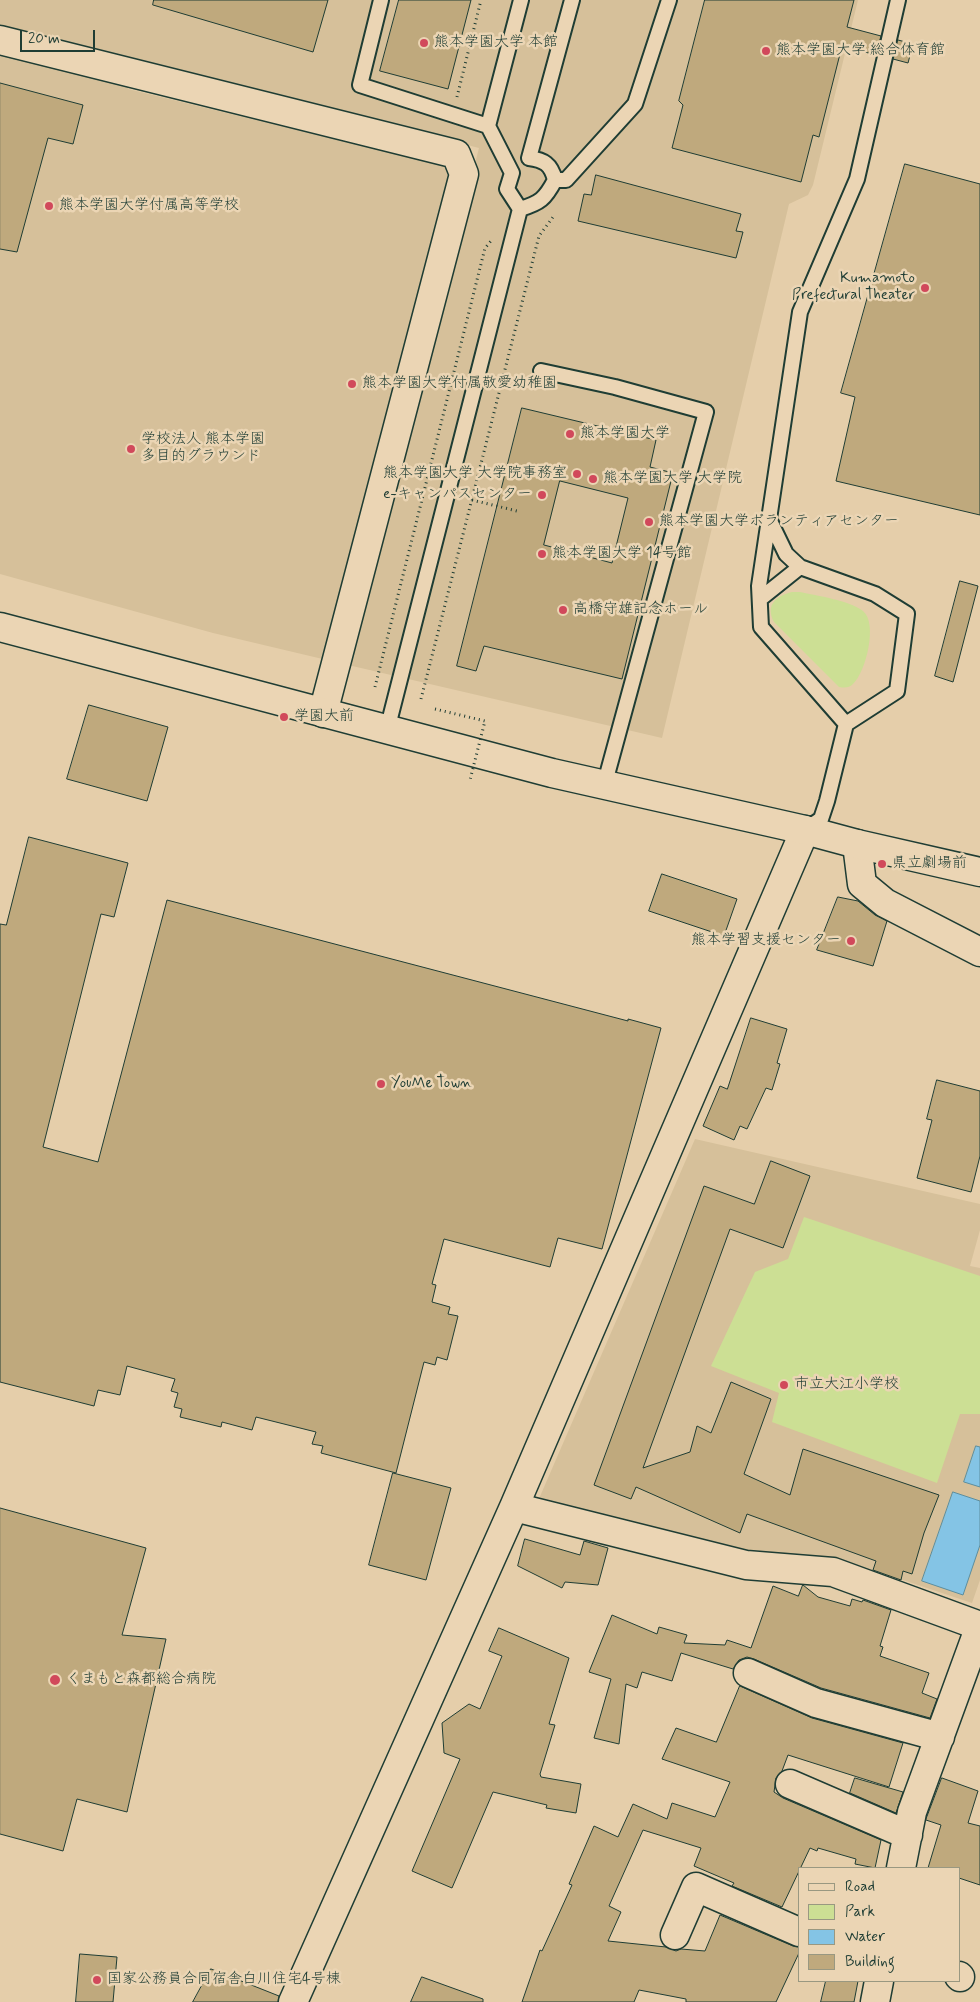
<!DOCTYPE html>
<html>
<head>
<meta charset="utf-8">
<style>
	body { margin:0 }
	#map { position:relative; width:980px; height:2002px; overflow:hidden; background:#e5ceaa; font-family:Mynerve,sans-serif }
	canvas { display:block }
	.legend { position:absolute; left:798px; top:1867px; width:162px; height:115px; box-sizing:border-box; background:#ebd5b4; border:1px solid #999881; margin:0; padding:6px 9px; list-style:none; font-size:15px; color:#1f3d34 }
	.legend li { display:flex; align-items:center; gap:10px; height:25px }
	.legend b { width:25px; border:1px solid #999881 }
	.scale { position:absolute; left:20px; top:30px; width:75px; height:22px; box-sizing:border-box; border:2px solid #1f3d34; border-top:0; padding-left:6px; font-size:15px; line-height:18px; white-space:nowrap; color:#1f3d34; -webkit-text-stroke:4px #ebd5b4; paint-order:stroke }
</style>
</head>
<body>
<div id="map">
<canvas width="980" height="2002"></canvas>
<ul class="legend">
<li><b style="height:6px;background:#ebd5b4"></b>Road</li>
<li><b style="height:14px;background:#ccdf94"></b>Park</li>
<li><b style="height:14px;background:#84c4e5"></b>Water</li>
<li><b style="height:14px;background:#bfa97d"></b>Building</li>
</ul>
<div class="scale">20 m</div>
</div>
<script>
const c = document.querySelector('canvas').getContext('2d');
c.lineJoin = 'round';
function fillPath(path, color) { c.fillStyle = color; c.fill(path, 'evenodd'); }
function stroke(path, color, width, dash) { c.strokeStyle = color; c.lineWidth = width; c.lineCap = dash ? 'butt' : 'round'; c.setLineDash(dash || []); c.stroke(path); }
function write(font, color, halo, rows, align = 'center') {
  c.font = font + ' Mynerve,"Klee One",sans-serif'; c.lineWidth = 5; c.setLineDash([]); c.textBaseline = 'middle'; c.strokeStyle = halo; c.fillStyle = color; for (const [text, x, y, turn = 0] of rows) {
    c.save(); c.translate(x, y); c.rotate((+turn || 0) * Math.PI / 180); c.textAlign = isNaN(turn) ? turn : align; if (halo) c.strokeText(text, 0, 0); c.fillText(text, 0, 0); c.restore();
  }
}
fillPath(new Path2D(`
	M0,0H858L813,185L808,195L789,204L662,738L348,665L479,148L324,108L134,64L128,89L445,166L452,172L331,661L213,633L0,574Z
	M695,1139L980,1204V1230L970,1266L980,1268V1580L972,1603L834,1557L748,1554L538,1501Z`), '#d6c09a');
fillPath(new Path2D(`
	M792,592H800C817,596 849,600 863,611C878,623 866,672 853,684C849,688 845,688 839,687L774,622C765,605 776,596 792,592Z
	M804,1217L980,1276V1414H960L937,1483L772,1422L779,1393L711,1366L755,1272L788,1259Z`), '#ccdf94');
const water = new Path2D(`
	M976,1446L980,1447V1487L964,1482Z
	M953,1492L980,1501V1545L963,1595L922,1581Z`);
fillPath(water, '#84c4e5');
stroke(water, '#5c8e9e', 1);
const building = new Path2D(`
	M154,0H328L313,52L153,5Z
	M399,0H471L448,89L380,71Z
	M705,0H854L847,27L881,36L876,55L842,46L819,137L813,135L801,182L672,148L683,105L679,101Z
	M898,40L913,44L908,63L893,59Z
	M0,83L83,105L73,144L48,138L17,252L0,249Z
	M905,164L980,184V515L836,481L855,397L841,393Z
	M596,175L741,214L736,231L743,232L736,258L578,221L584,194L591,195Z
	M522,408L656,440L650,467L673,473L622,679L484,646L476,671L457,666ZM560,481L628,498L612,563L544,545Z
	M960,581L978,586L953,682L935,676Z
	M89,705L168,727L147,801L67,779Z
	M29,837L128,863L114,917L101,914L43,1147L98,1162L167,900L628,1021V1019L661,1028L602,1249L558,1238L550,1267L444,1239L432,1284L436,1285L432,1302L450,1307L448,1314L458,1316L447,1360L437,1357L435,1365L424,1362L396,1473L321,1453L323,1446L312,1444L316,1432L256,1417L252,1430L222,1422L221,1427L180,1417L182,1409L174,1407L178,1393L171,1391L175,1379L127,1366L120,1395L98,1390L94,1406L0,1382V924L6,925Z
	M662,874L737,899L724,936L649,911Z
	M838,897L858,901L875,915L887,921L873,966L817,950Z
	M751,1018L787,1029L777,1063L780,1064L772,1090L766,1088L747,1129L740,1126L734,1140L703,1126L720,1086L727,1089Z
	M937,1080L980,1091V1156L971,1192L917,1178L932,1120L927,1119Z
	M771,1161L810,1176L783,1248L730,1229L643,1468L690,1452L697,1426L711,1433L731,1382L771,1399L744,1474L790,1495L803,1449L939,1495L924,1533L912,1574L903,1571L901,1580L873,1570L876,1561L747,1514L740,1533L636,1487L631,1499L594,1485L704,1186L754,1204Z
	M393,1473L451,1488L426,1580L369,1565Z
	M0,1508L146,1548L122,1635L166,1639L127,1812L77,1799L63,1851L0,1834Z
	M525,1539L580,1555L584,1541L608,1548L598,1585L565,1582L562,1588L518,1566Z
	M803,1585L818,1597L850,1606L852,1599L862,1602L863,1600L891,1610L880,1646L883,1647L880,1656L929,1673L922,1693L937,1699L930,1718L821,1688L754,1659L747,1657L739,1660L733,1669L681,1653L672,1681L642,1672L637,1688L626,1684L619,1744L594,1738L611,1679L589,1672L612,1615L657,1634L659,1627L687,1635L684,1643L725,1645L727,1640L751,1648L773,1586L798,1596Z
	M499,1628L569,1658L549,1724L555,1725L540,1774L541,1777L581,1784L576,1813L546,1808L547,1805L493,1792L452,1888L412,1871L460,1759L444,1753L442,1723L469,1704L480,1709L502,1656L489,1651Z
	M740,1686L812,1718L903,1743L889,1787L788,1755L782,1771L776,1778L774,1792L783,1798L881,1840L875,1868L855,1864L856,1859L818,1848L817,1851L810,1848L782,1907L732,1886L734,1883L694,1866L701,1848L643,1830L609,1906L621,1912L608,1941L666,1947L676,1951L681,1949L705,1951L720,1915L793,1946L799,1947V1953L776,2002H686V1999L639,1990L634,2002H522L540,1950L542,1951L572,1885L569,1884L594,1826L618,1837L633,1804L667,1819L672,1803L715,1817L730,1782L662,1759L676,1728L716,1742Z
	M855,1778L903,1792L896,1813L850,1793Z
	M942,1778L978,1791L968,1823L980,1826V1885L959,1878V1868H928L941,1825L926,1820Z
	M80,1954L117,1957L113,2002H76Z
	M211,1969L279,1996L278,2002H193Z
	M422,1977L483,1999V2002H411Z
	M826,1981H858L854,2002H821Z`);
fillPath(building, '#bfa97d');
stroke(building, '#1f3d34', 1);
const service = new Path2D(`
	M381,0L360,85L488,126
	M572,0L529,158C544,160 551,164 555,180H566L635,104L669,0
	M520,209C540,203 545,199 555,180
	M541,371L615,387L706,412L604,786
	M770,521L786,554L800,567L875,594L907,614L897,691L846,724L827,801L821,819L805,830
	M760,599L800,567
	M846,724L761,627L759,586L800,312L857,179L898,0
	M387,730L520,209L507,189L512,173L488,126L521,0`);
const minor = new Path2D(`
	M0,40L456,154L464,174L323,713
	M857,844L862,884L885,903L980,952
	M514,1507L746,1565L833,1572L980,1626
	M748,1673L816,1703L940,1737
	M790,1784L908,1835
	M901,1868L912,1812L980,1626
	M675,1935L696,1887L799,1932
	M959,1976L960,1977
	M293,2002L514,1507L805,830
	M875,2002L879,1981`);
const tertiary = new Path2D(`
	M0,627L552,773L805,830L857,844L980,872`);
stroke(service, '#1f3d34', 18);
stroke(minor, '#1f3d34', 31);
stroke(tertiary, '#1f3d34', 31);
stroke(new Path2D(`
	M457,97L481,0
	M472,500L517,511
	M375,687L485,248L491,241
	M421,699L539,236L553,217`), '#1f3d34', 3, [1, 4]);
stroke(service, '#ebd5b4', 14);
stroke(minor, '#ebd5b4', 28);
stroke(tertiary, '#ebd5b4', 28);
stroke(new Path2D(`
	M435,709L485,721L470,780`), '#1f3d34', 3, [1, 4]);
for (const [x, y, r, color] of [
	[424,43,5,"#d1495b"],
	[766,51,5,"#d1495b"],
	[49,206,5,"#d1495b"],
	[925,288,5,"#d1495b"],
	[352,384,5,"#d1495b"],
	[570,434,5,"#d1495b"],
	[131,449,5,"#d1495b"],
	[577,474,5,"#d1495b"],
	[593,479,5,"#d1495b"],
	[542,495,5,"#d1495b"],
	[649,522,5,"#d1495b"],
	[542,554,5,"#d1495b"],
	[563,610,5,"#d1495b"],
	[284,717,5,"#d1495b"],
	[882,864,5,"#d1495b"],
	[851,941,5,"#d1495b"],
	[381,1084,5,"#d1495b"],
	[784,1385,5,"#d1495b"],
	[55,1680,6,"#d1495b"],
	[97,1980,5,"#d1495b"]
]) { const dot = new Path2D(); dot.arc(x, y, r, 0, 2 * Math.PI); c.fillStyle = color; c.fill(dot); stroke(dot, '#ebd5b4', 2); }
write('15px', '#1f3d34', '#ebd5b4', [
	["熊本学園大学 本館",434,43],
	["熊本学園大学 総合体育館",776,51],
	["熊本学園大学付属高等学校",59,206],
	["Kumamoto",915,279,"right"],
	["Prefectural Theater",915,296,"right"],
	["熊本学園大学付属敬愛幼稚園",362,384],
	["熊本学園大学",580,434],
	["学校法人 熊本学園",141,440],
	["多目的グラウンド",141,457],
	["熊本学園大学 大学院事務室",567,474,"right"],
	["熊本学園大学 大学院",603,479],
	["e-キャンパスセンター",532,495,"right"],
	["熊本学園大学ボランティアセンター",659,522],
	["熊本学園大学 14号館",552,554],
	["高橋守雄記念ホール",573,610],
	["学園大前",294,717],
	["県立劇場前",892,864],
	["熊本学習支援センター",841,941,"right"],
	["YouMe Town",391,1084],
	["市立大江小学校",794,1385],
	["くまもと森都総合病院",66,1680],
	["国家公務員合同宿舎白川住宅4号棟",107,1980]
], 'left');
</script>
</body>
</html>
